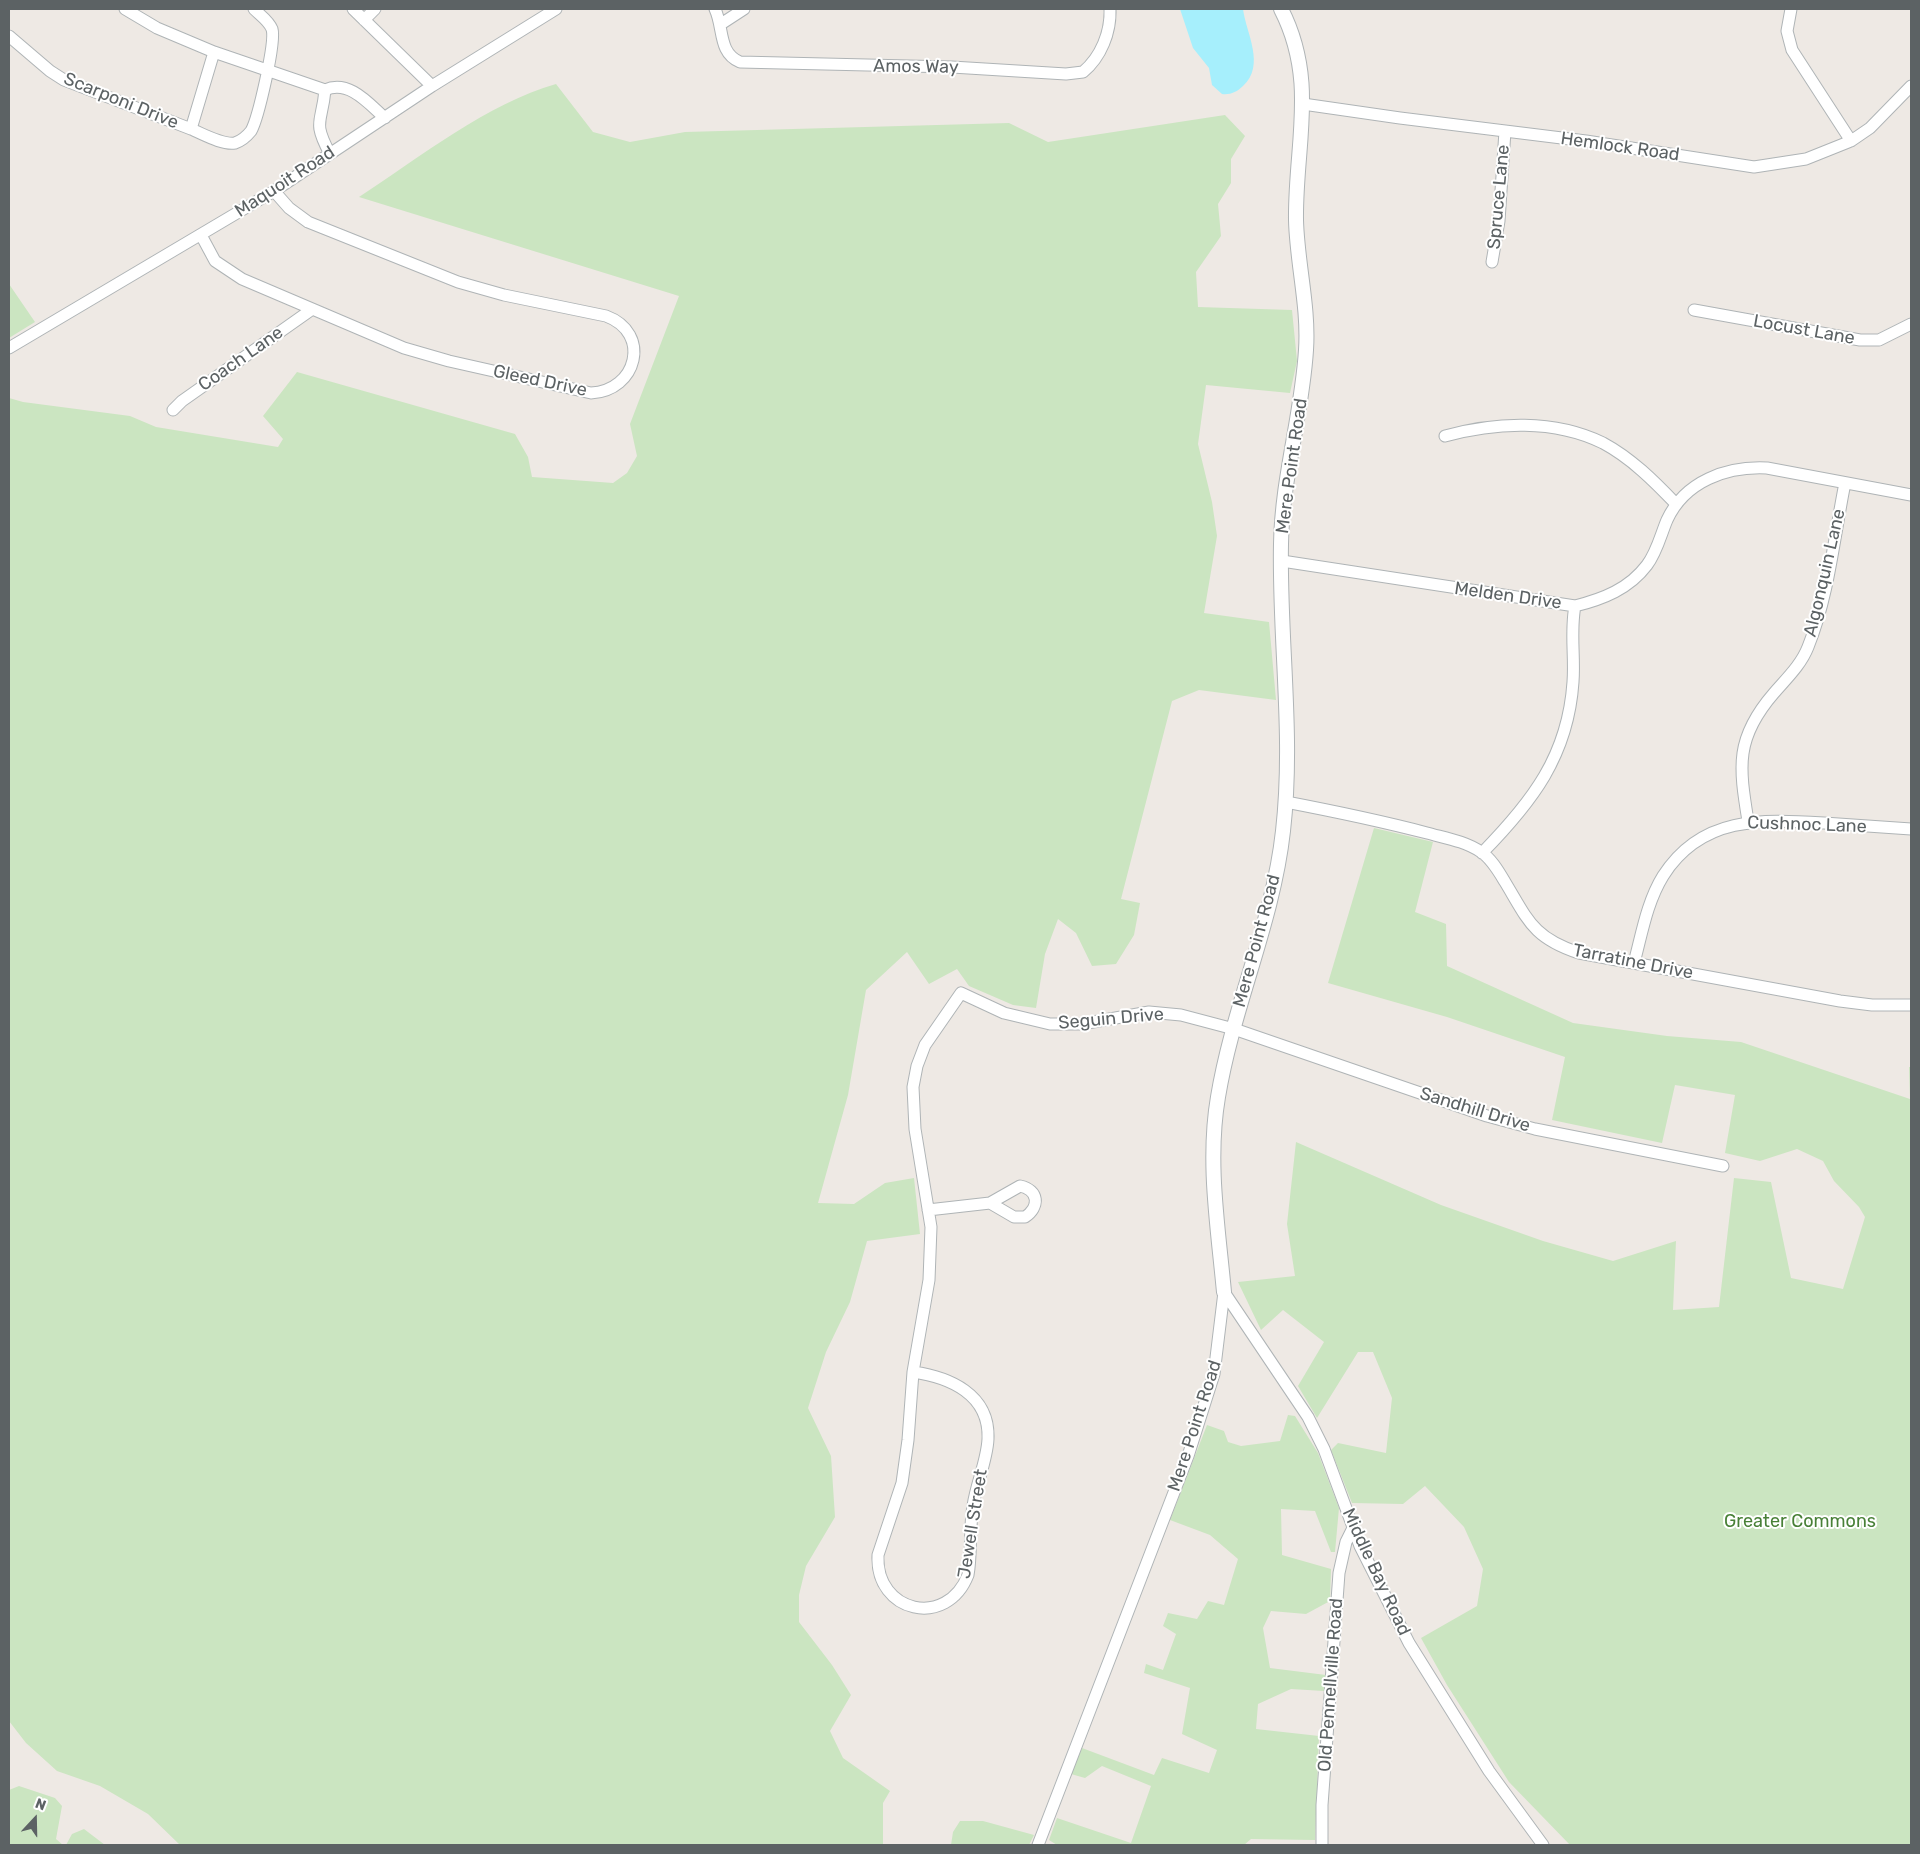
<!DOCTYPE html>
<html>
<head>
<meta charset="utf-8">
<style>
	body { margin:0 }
	#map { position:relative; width:1920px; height:1854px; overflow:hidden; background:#eee9e4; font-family:Rubik,sans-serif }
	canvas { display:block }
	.frame { position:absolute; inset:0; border:10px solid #5c6264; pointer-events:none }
	.north { position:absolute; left:10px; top:1794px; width:50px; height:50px; -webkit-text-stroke:4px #fff; paint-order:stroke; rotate:21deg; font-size:14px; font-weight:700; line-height:20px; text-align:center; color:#5c6264 }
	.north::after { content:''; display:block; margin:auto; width:18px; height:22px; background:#5c6264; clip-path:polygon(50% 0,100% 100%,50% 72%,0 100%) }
</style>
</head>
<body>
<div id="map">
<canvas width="1920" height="1854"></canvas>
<div class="frame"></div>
<div class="north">N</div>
</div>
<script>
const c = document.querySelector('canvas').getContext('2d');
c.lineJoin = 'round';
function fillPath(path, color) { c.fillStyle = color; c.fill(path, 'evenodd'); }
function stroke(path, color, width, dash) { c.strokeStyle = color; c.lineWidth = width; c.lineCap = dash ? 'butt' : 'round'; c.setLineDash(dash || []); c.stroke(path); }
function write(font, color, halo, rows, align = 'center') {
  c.font = font + ' Rubik,sans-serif'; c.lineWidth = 4; c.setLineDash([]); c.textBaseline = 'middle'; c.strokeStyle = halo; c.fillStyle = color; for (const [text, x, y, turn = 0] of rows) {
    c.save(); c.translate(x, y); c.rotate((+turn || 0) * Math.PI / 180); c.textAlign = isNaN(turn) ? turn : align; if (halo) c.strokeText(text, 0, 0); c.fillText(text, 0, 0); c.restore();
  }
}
fillPath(new Path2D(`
	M556,84L593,132L630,142L685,132L1009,123L1048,142L1225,115L1245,136L1231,159V183L1218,204L1221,236L1196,272L1198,307L1292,310L1297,361L1290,393L1206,385L1198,444L1212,502L1217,536L1204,613L1269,622L1276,700L1199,690L1172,701L1121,899L1140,903L1134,935L1116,964L1092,966L1076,933L1058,919L1045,954L1036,1008L1013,1005L969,986L957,969L929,984L907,952L866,990L848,1095L818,1203L854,1204L885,1183L914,1178L920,1234L867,1241L850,1302L826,1352L808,1408L831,1456L835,1517L806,1566L799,1595V1622L832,1665L851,1695L830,1731L843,1758L890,1791L883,1803V1845H180L148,1814L100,1786L57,1771L26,1743L9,1721V398L23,402L130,416L156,427L278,447L283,439L263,416L297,372L515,434L528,457L532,477L613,483L627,473L637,456L630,424L679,296L359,197C419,158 488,103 556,84Z
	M9,284L35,322L9,338Z
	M1374,828L1433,842L1415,912L1446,924L1447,966L1573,1023L1667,1036L1741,1042L1910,1099L1909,1067H1911V1845H1570L1509,1782L1447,1685L1421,1638L1477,1606L1483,1569L1464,1527L1425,1486L1403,1504L1352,1503L1331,1450L1338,1443L1386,1453L1392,1398L1373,1352H1358L1317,1418L1298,1386L1324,1342L1283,1310L1261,1330L1238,1282L1295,1276L1287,1224L1296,1142L1441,1205L1543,1241L1613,1261L1676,1241L1673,1310L1719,1307L1734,1178L1771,1182L1791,1278L1843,1289L1865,1217L1859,1207L1834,1181L1823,1161L1797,1149L1760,1161L1725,1153L1735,1095L1675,1085L1662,1143L1552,1120L1565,1057L1447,1017L1328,983Z
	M1288,1415L1295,1416L1318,1453L1339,1508L1335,1552H1331L1315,1511L1281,1509L1282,1555L1331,1569L1330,1601L1306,1614L1271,1611L1263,1628L1270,1668L1326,1675L1324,1691L1291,1689L1258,1704L1256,1729L1319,1736L1315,1840L1251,1839L1244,1845H1057L1049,1840L1057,1818L1131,1843L1151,1786L1102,1766L1085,1778L1071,1774L1082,1748L1154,1775L1162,1758L1209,1773L1217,1750L1182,1734L1190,1688L1144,1673L1146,1664L1163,1670L1176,1634L1163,1626L1168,1613L1197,1619L1208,1601L1224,1605L1238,1559L1210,1535L1170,1520L1207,1425L1224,1431L1228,1442L1241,1446L1280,1441Z
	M19,1786L55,1798L62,1806L56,1839L63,1845H9V1790Z
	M960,1821H983L1034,1835L1029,1845H951L953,1832Z
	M84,1829L105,1845H66L72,1834Z`), '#cbe5c1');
fillPath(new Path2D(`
	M1180,9H1243C1246,33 1266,65 1243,86C1237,92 1230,95 1222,94L1212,85L1209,68L1193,48Z`), '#a6effc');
const minor = new Path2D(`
	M125,9L157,28L214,52
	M353,9L432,86
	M715,9C724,28 718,53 740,62L952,67L1066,74L1083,72C1101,57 1111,32 1110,9
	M1791,9L1787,31L1792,50L1851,141
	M364,20L375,9
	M721,24L744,9
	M9,36L50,71L64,80L191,129L214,52L325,90C322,124 312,120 330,154
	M325,90C349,79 369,104 385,118
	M1303,104L1400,118L1586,141L1754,167L1806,159L1851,141L1870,128L1911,86
	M191,129C203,134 222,145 235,143C241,141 247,136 251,131C258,119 276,42 272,29C269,21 260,15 254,9
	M201,235L215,261L242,279L404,348L449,361L591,393C637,391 652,333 606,316L504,295L458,282L308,222L289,208L274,191
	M1492,262L1499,221L1505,131
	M1694,310L1860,340H1879L1911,324
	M9,348L274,191L432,86L556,9
	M173,410L182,401L311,310
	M1445,436C1496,422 1554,419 1603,443C1631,458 1654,481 1676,504
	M1282,561L1575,606C1603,599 1629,589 1647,565C1657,552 1661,534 1667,520C1685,481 1727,466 1767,468L1911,495
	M1286,802C1333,811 1381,821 1427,833C1445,838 1465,841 1481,852C1491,858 1499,872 1505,882C1528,920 1533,938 1579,953L1840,1001L1872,1005H1911
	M1748,821C1739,766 1735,738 1774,693C1786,679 1801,665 1808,647C1829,595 1834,537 1845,483
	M1482,853C1532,802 1568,756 1573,682C1575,656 1570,631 1575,606
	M1634,963C1642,933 1647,902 1663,876C1701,816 1761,819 1824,823C1853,825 1882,827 1911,829
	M1020,1186C1039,1190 1040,1207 1025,1217H1014L990,1203Z
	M928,1210L990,1203
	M1224,1292L1308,1417L1324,1449L1360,1546L1409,1643L1489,1771L1543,1845
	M913,1372L929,1280L931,1227L915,1129L913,1087L917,1066L925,1045L961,993L1004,1013L1050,1024H1082L1149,1012L1181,1015L1234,1029L1487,1116L1535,1129L1723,1166
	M913,1372C949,1377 990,1394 988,1439C987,1461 976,1484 973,1506C969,1529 972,1553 968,1575C947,1629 875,1613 878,1555L902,1483L908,1440Z
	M1038,1845L1188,1456L1214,1374L1224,1292
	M1322,1845V1805L1339,1573L1346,1542L1353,1528`);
const tertiary = new Path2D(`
	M1224,1292C1218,1227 1207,1161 1218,1097C1233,1006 1273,922 1283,831C1294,735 1279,639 1281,544C1282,478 1302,415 1306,350C1309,307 1297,263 1296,220C1295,144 1318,81 1281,9`);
stroke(minor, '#afb4b6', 13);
stroke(tertiary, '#afb4b6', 16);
stroke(minor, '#fff', 11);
stroke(tertiary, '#fff', 14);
write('18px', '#5c6264', '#fff', [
	["Amos Way",916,67,1],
	["Scarponi Drive",121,101,22],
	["Hemlock Road",1620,147,8],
	["Maquoit Road",285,182,-33],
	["Spruce Lane",1499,197,-85],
	["Locust Lane",1804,330,10],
	["Coach Lane",241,359,-35],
	["Gleed Drive",540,381,12],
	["Mere Point Road",1292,466,-82],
	["Algonquin Lane",1825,573,-77],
	["Melden Drive",1508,596,8],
	["Cushnoc Lane",1807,825,2],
	["Mere Point Road",1257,941,-75],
	["Tarratine Drive",1633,962,11],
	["Seguin Drive",1111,1019,-5],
	["Sandhill Drive",1475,1110,17],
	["Mere Point Road",1195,1426,-72],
	["Jewell Street",973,1524,-81],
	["Middle Bay Road",1376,1572,65],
	["Old Pennellville Road",1331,1685,-86]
]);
write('18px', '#488037', '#fff', [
	["Greater Commons",1800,1522]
]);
</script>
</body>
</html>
